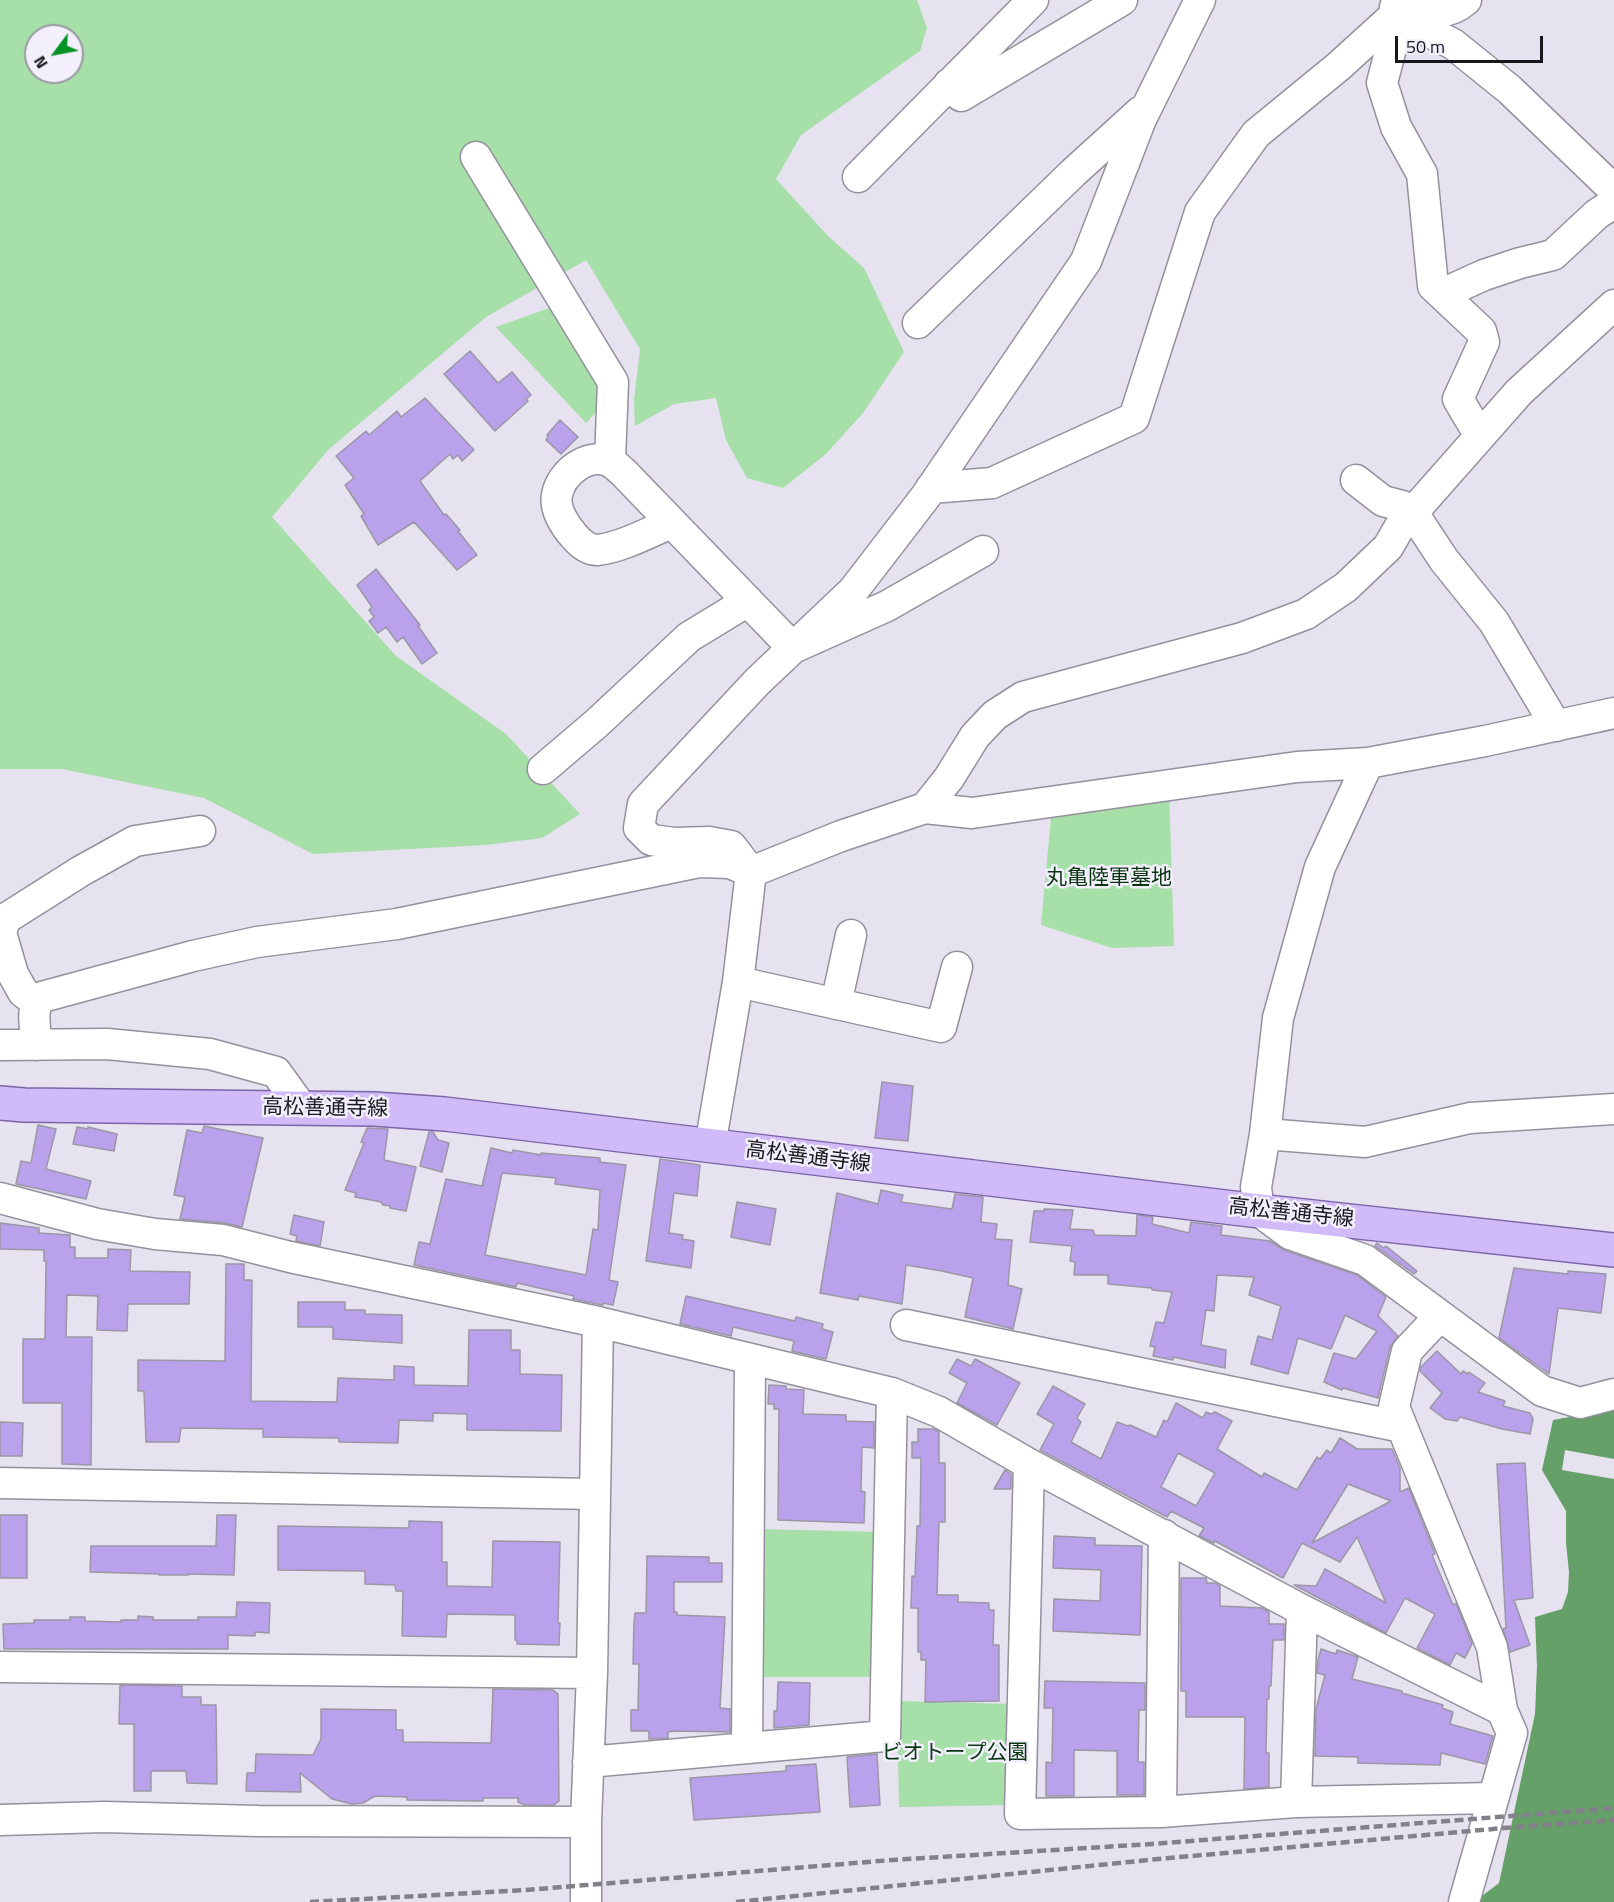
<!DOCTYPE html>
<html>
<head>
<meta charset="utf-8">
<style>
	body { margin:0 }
	#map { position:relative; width:1614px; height:1902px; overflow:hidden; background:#e6e2f0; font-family:"Titillium Web",sans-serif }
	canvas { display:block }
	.north { position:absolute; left:24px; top:24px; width:60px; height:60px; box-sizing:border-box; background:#f3effd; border:2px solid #9b99a3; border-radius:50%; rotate:238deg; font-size:16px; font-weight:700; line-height:24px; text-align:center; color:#18171b }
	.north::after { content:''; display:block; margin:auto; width:21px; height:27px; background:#029327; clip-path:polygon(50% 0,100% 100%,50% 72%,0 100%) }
	.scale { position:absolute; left:1395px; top:36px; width:148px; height:27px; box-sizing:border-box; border:3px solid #18171b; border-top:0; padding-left:8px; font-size:18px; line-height:21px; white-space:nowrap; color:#18171b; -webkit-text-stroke:4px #f3effd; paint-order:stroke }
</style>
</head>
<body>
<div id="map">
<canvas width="1614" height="1902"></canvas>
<div class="north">N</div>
<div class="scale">50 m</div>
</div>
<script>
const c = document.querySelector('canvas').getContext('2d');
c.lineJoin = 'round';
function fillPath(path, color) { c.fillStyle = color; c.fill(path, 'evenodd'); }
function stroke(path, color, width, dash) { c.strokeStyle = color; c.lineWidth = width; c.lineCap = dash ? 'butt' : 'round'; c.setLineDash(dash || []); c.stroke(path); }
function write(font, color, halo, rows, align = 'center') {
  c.font = font + ' "Titillium Web","Noto Sans JP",sans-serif'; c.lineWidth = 5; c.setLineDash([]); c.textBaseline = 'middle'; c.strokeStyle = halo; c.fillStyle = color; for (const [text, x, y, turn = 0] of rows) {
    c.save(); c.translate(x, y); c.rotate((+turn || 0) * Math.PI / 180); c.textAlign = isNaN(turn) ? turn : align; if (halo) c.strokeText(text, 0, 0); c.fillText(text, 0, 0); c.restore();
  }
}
fillPath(new Path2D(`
	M0,0H917L927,28L920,51L801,135L776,179L828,236L864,268L904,352L863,413L826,454L783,488L747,478L726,440L716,398L674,404L635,426L634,400L640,349L586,260L486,317L328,450L272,517L396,656L506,734L580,814L542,838L486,845L313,854L204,798L62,769H0ZM36,36H72V72H36Z
	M558,305L608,399L586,423L496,327Z
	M1169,788L1174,946L1112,948L1041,925L1052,806Z
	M760,1529L878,1532L875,1677H758Z
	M897,1701L1013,1704L1011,1805L899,1807Z`), '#a6dfa7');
fillPath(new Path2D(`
	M1614,1409V1459L1565,1450L1562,1470L1614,1479V1902H1480L1482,1896L1499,1883L1535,1714L1537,1666L1535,1617L1562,1609L1568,1592L1569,1572L1566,1543V1511L1542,1470L1553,1420Z`), '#64a067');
const building = new Path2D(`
	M470,351L498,383L512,372L531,395L526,399L528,401L495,431L444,374Z
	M425,398L474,450L462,461L458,455L453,459L450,454L420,481L444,515L446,514L460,530L458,531L477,555L457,570L414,522L378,545L361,516L364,514L345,485L354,478L336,456L366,431L369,435L397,411L401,417Z
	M560,420L578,437L561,454L546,440L548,437L547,435Z
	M376,569L420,625L418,626L437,653L422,664L403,637L397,642L386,627L378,633L369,621L374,617L369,610L372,607L357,585Z
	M882,1082L913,1086L908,1141L875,1138Z
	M38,1125L56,1129L46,1169L91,1181L86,1199L16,1184L21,1161L31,1163Z
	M204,1126L263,1138L242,1227L225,1223L180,1219L185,1197L174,1195L187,1130L202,1133Z
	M77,1127L88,1129V1127L117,1134L114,1151L73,1144Z
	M367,1128L388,1129L384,1160L416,1167L406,1211L390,1208V1206L383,1205L381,1202L355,1197L356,1193L345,1190L364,1143L361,1142Z
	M429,1132H433L438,1140L449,1143L442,1172L420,1166Z
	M491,1148L512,1153L513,1150L541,1155V1153L600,1158V1162L626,1165L609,1280L618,1282L613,1305L603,1303V1305L573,1299L574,1296L517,1283L516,1287L414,1265L419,1242L430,1244L446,1179L482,1186ZM502,1173L556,1178L555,1184L600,1190L598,1230L593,1229L586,1275L485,1255Z
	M660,1159L700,1165L697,1196L674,1193L669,1233L683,1235L682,1239L694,1241L691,1268L646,1261Z
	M881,1190L903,1195L901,1202L952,1209L955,1194L983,1197L981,1222L997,1224L995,1239L1012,1240L1008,1285L1022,1289L1013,1329L965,1317L973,1278L942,1271L906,1265L902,1304L859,1296L858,1300L820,1293L837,1193L878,1204Z
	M737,1202L776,1209L770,1245L731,1237Z
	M1044,1209L1073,1210L1070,1229L1093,1230L1095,1235L1136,1236L1137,1215L1153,1217L1152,1224L1189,1233L1191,1222L1222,1226L1221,1235L1270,1241L1284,1250L1357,1275L1386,1297L1378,1316L1398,1336L1390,1347L1378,1398L1343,1388L1342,1390L1324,1382L1334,1353L1356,1359L1377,1331L1345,1315L1331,1349L1298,1338L1288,1374L1251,1364L1258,1336L1272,1340L1281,1306L1249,1295L1254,1277L1217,1275L1214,1311L1206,1310L1201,1345L1226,1350L1225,1368L1173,1357V1360L1153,1356L1155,1347L1150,1346L1156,1322L1164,1323L1172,1292L1152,1290V1288L1108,1284V1275H1074L1075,1262L1070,1261L1072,1246L1030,1242L1034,1211H1044Z
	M294,1215L324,1222L320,1246L296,1241L297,1236L290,1234Z
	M0,1223L39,1228V1233L70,1235V1247H75V1258H108V1249L131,1250L130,1271L190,1272L189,1304H128L127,1331L97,1330L98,1296L67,1295L66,1337H92L91,1465L62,1464V1403H23V1339H45L46,1261H44V1250L0,1249Z
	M1377,1243L1384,1248L1386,1246L1417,1271L1414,1274L1375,1246Z
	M226,1264H244V1280H252L251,1401L337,1402L338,1378L394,1380V1366L414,1367V1385L468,1386L469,1330H511V1350H520V1374L562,1375L561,1431L467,1430V1414L433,1413V1421L399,1420L398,1443L339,1442V1438L263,1437V1429L181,1428L179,1442H146L144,1391H138V1360L225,1361Z
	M1514,1268L1568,1274V1271L1606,1274L1601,1313L1558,1308L1549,1374L1499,1338Z
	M686,1296L795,1321L796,1317L823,1324L822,1329L833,1332L826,1359L792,1351L794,1341L733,1327L731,1336L680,1324Z
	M298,1302H345V1310H365V1314L402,1315V1343L333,1339V1327H298Z
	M1437,1351L1461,1374L1463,1371L1468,1374L1469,1372L1485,1383L1478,1392L1505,1401L1503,1406L1530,1413L1533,1419L1530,1434L1502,1429L1460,1417L1457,1421L1445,1419L1430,1408L1442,1393L1420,1371L1421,1367Z
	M957,1359L971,1366L975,1359L1020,1383L997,1425L957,1403L967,1383L949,1373Z
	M769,1385L786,1386V1389L804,1390L803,1414L846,1415V1421L874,1422V1448L862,1447L861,1491L865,1492L864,1523L778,1520L779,1409H774V1404H768Z
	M1053,1386L1085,1404L1077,1418L1081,1422L1071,1442L1101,1459L1117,1422L1128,1426L1130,1425L1156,1437L1164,1420L1167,1422L1176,1403L1203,1418L1206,1412L1211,1414L1215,1412L1232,1421L1217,1449L1262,1477L1264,1473L1297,1490L1317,1457L1320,1459L1327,1450L1331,1453L1340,1438L1357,1449H1392L1400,1468V1492L1409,1488L1435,1554L1432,1555L1453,1605L1456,1603L1472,1644L1465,1658L1456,1653L1450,1665L1417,1648L1435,1614L1405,1598L1386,1633L1294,1585L1316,1586L1325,1569L1386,1603L1357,1537L1340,1562L1302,1543L1283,1578L1215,1541L1214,1543L1199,1536L1204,1528L1171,1511L1167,1517L1040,1450L1054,1424L1037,1414ZM1178,1453L1215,1473L1196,1506L1161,1487ZM1348,1484L1391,1501L1312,1543Z
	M0,1422L23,1423L22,1456H0Z
	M918,1429H934L939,1432V1463H945V1522H939L937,1595H958V1602L989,1603V1610H994L993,1645H999V1701L925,1702L926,1660H921V1652H918V1608H911L912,1576L915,1577L917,1526H920L921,1458H912V1442H918Z
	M1525,1463L1533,1598L1514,1600L1530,1645L1510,1652L1503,1629L1506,1628L1497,1464Z
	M1005,1470L1011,1474V1489H994Z
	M0,1515H27V1578H0Z
	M217,1515H236L234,1575L188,1574V1575H159V1574L90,1572L91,1546H216Z
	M409,1521L442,1522V1562H447V1586L492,1587L493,1541L560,1542L558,1623H560L559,1645L517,1644V1640H515V1615L447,1614L446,1637L402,1636L403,1591H396L395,1585L365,1584V1571L278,1570V1526L409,1528Z
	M1054,1536L1095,1538V1545L1142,1546L1140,1635L1053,1631L1054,1599L1100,1601L1101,1570L1053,1568Z
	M647,1556L709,1557V1563H722V1582H674V1612H677V1615L725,1617L720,1708L730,1709V1732L673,1731L668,1732V1738L649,1739V1731H631V1710H638L639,1664H633L634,1622L635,1613H646Z
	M1181,1578H1206L1207,1583H1215L1220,1586V1606L1262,1608L1269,1612V1624H1284V1640H1273L1271,1686H1269V1699H1267L1266,1753H1269V1787L1244,1789L1245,1717H1186V1691H1181Z
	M237,1602L270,1603L269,1633L255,1632V1636L228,1635V1649H4L3,1624L34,1623V1620H70V1617H85V1621L121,1622V1620H138V1616L153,1617V1620H198V1617H236Z
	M1321,1649L1336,1654L1337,1650L1358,1657L1352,1679L1402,1691V1693L1443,1705L1442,1708L1453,1712L1450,1724L1493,1736L1485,1764L1441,1753L1440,1765L1358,1763V1757L1315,1756L1316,1709L1325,1675L1317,1673L1318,1660Z
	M1045,1681L1145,1683V1710H1139L1138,1762H1144V1795H1117V1751L1074,1750V1796H1046V1762L1052,1763L1053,1708H1044Z
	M778,1682L810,1683L809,1725L774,1728V1711H777Z
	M120,1685L182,1686V1697H201V1705H216L217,1784L187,1783L186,1771H151V1791H134V1724H119Z
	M493,1689L553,1690L558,1694L559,1801L554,1805H525L518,1802V1798H483V1801L407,1800V1797L375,1796L363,1803L352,1804L332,1799L300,1773L301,1792L246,1791L247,1773H255L256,1754L313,1755L321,1739V1709L396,1710V1730H403V1742L491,1743Z
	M877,1754L880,1805L850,1807L847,1757Z
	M816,1764L820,1812L694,1820L690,1778L786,1771V1766Z`);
fillPath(building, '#b9a2eb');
stroke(building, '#9b97a4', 1.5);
const minor = new Path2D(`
	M1395,7V33L1382,83L1396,127L1422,174L1433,286L1481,331L1484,342L1458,399L1480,436
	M1395,15L1413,2C1436,10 1446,17 1466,0
	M949,84L961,96L1122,0
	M476,157L613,382L610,461
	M858,177L1033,0
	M1442,294L1484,275L1520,263L1553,255L1597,214L1614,203
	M918,323L1074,172L1140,112
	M1356,480L1383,501L1402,506L1413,513L1444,560L1494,622L1556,726
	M931,488L992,483L1134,418L1200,212L1256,134L1339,66L1395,15L1453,44L1510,90L1614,190
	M671,523C650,532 620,548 597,550C588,550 579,542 574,536C565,526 554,509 557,495C561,473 587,453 608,461C614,463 619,469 623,472L793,648L887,606L983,551
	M1368,763L1320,867L1278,1018L1265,1134L1256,1187L1259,1211L1290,1234L1365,1260L1542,1391L1580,1403L1614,1394
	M543,769L597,723L689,637L748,601
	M925,808L949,778L975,736L995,715L1023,697L1242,638L1306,614L1346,587L1388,547L1399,528L1519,392L1614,305
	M738,982L941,1027L957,967
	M36,1002L23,992L13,974L1,933L5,919L81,871L135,841L200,831
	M836,1004L851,935
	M0,1045L107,1044L210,1054L276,1072L302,1108
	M37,1045C36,1030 29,1008 42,997L193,956L257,942L397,924L699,862L730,863L751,872L841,836L925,808L972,813L1297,767L1368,763L1485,741L1614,713
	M1265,1134L1365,1142L1470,1118L1614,1109
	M710,1146L738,982L751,872L731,846L709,842L675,843L651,840L639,828L643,804L757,682L853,591L926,496L1086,261L1141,119L1200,0
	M0,1198L97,1224L155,1234L223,1240L290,1257L598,1322L892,1393L939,1412L1029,1464L1302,1610L1502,1710L1512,1733L1464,1902
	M1440,1316L1407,1351L1394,1407L1492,1647L1502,1710
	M906,1325L1402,1427
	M1029,1464L1020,1814L1161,1812L1296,1802L1493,1798
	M0,1483L594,1494
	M0,1667L592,1673
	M747,1748L750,1359
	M588,1762L885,1736L892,1393
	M1296,1802L1302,1610
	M1161,1812L1164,1535
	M0,1820L104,1817L258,1821L586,1822
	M586,1902V1822L592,1673L598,1322`);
const major = new Path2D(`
	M0,1103L24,1105L374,1109L445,1114L1259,1211L1614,1250`);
stroke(minor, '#94909d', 33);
stroke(major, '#7b64a7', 36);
stroke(minor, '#fff', 30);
stroke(major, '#d0bbf8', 33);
stroke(new Path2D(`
	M310,1902L526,1890L892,1860L1152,1844L1614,1808
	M736,1902L1158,1859L1504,1828L1614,1820`), '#83808a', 4.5, [9, 4.5]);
write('21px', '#09360f', '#f3effd', [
	["丸亀陸軍墓地",1109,879],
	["ビオトープ公園",955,1754]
]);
write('21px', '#18171b', '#f3effd', [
	["高松善通寺線",325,1109,1],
	["高松善通寺線",808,1158,7],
	["高松善通寺線",1291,1214,6]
]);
</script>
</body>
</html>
